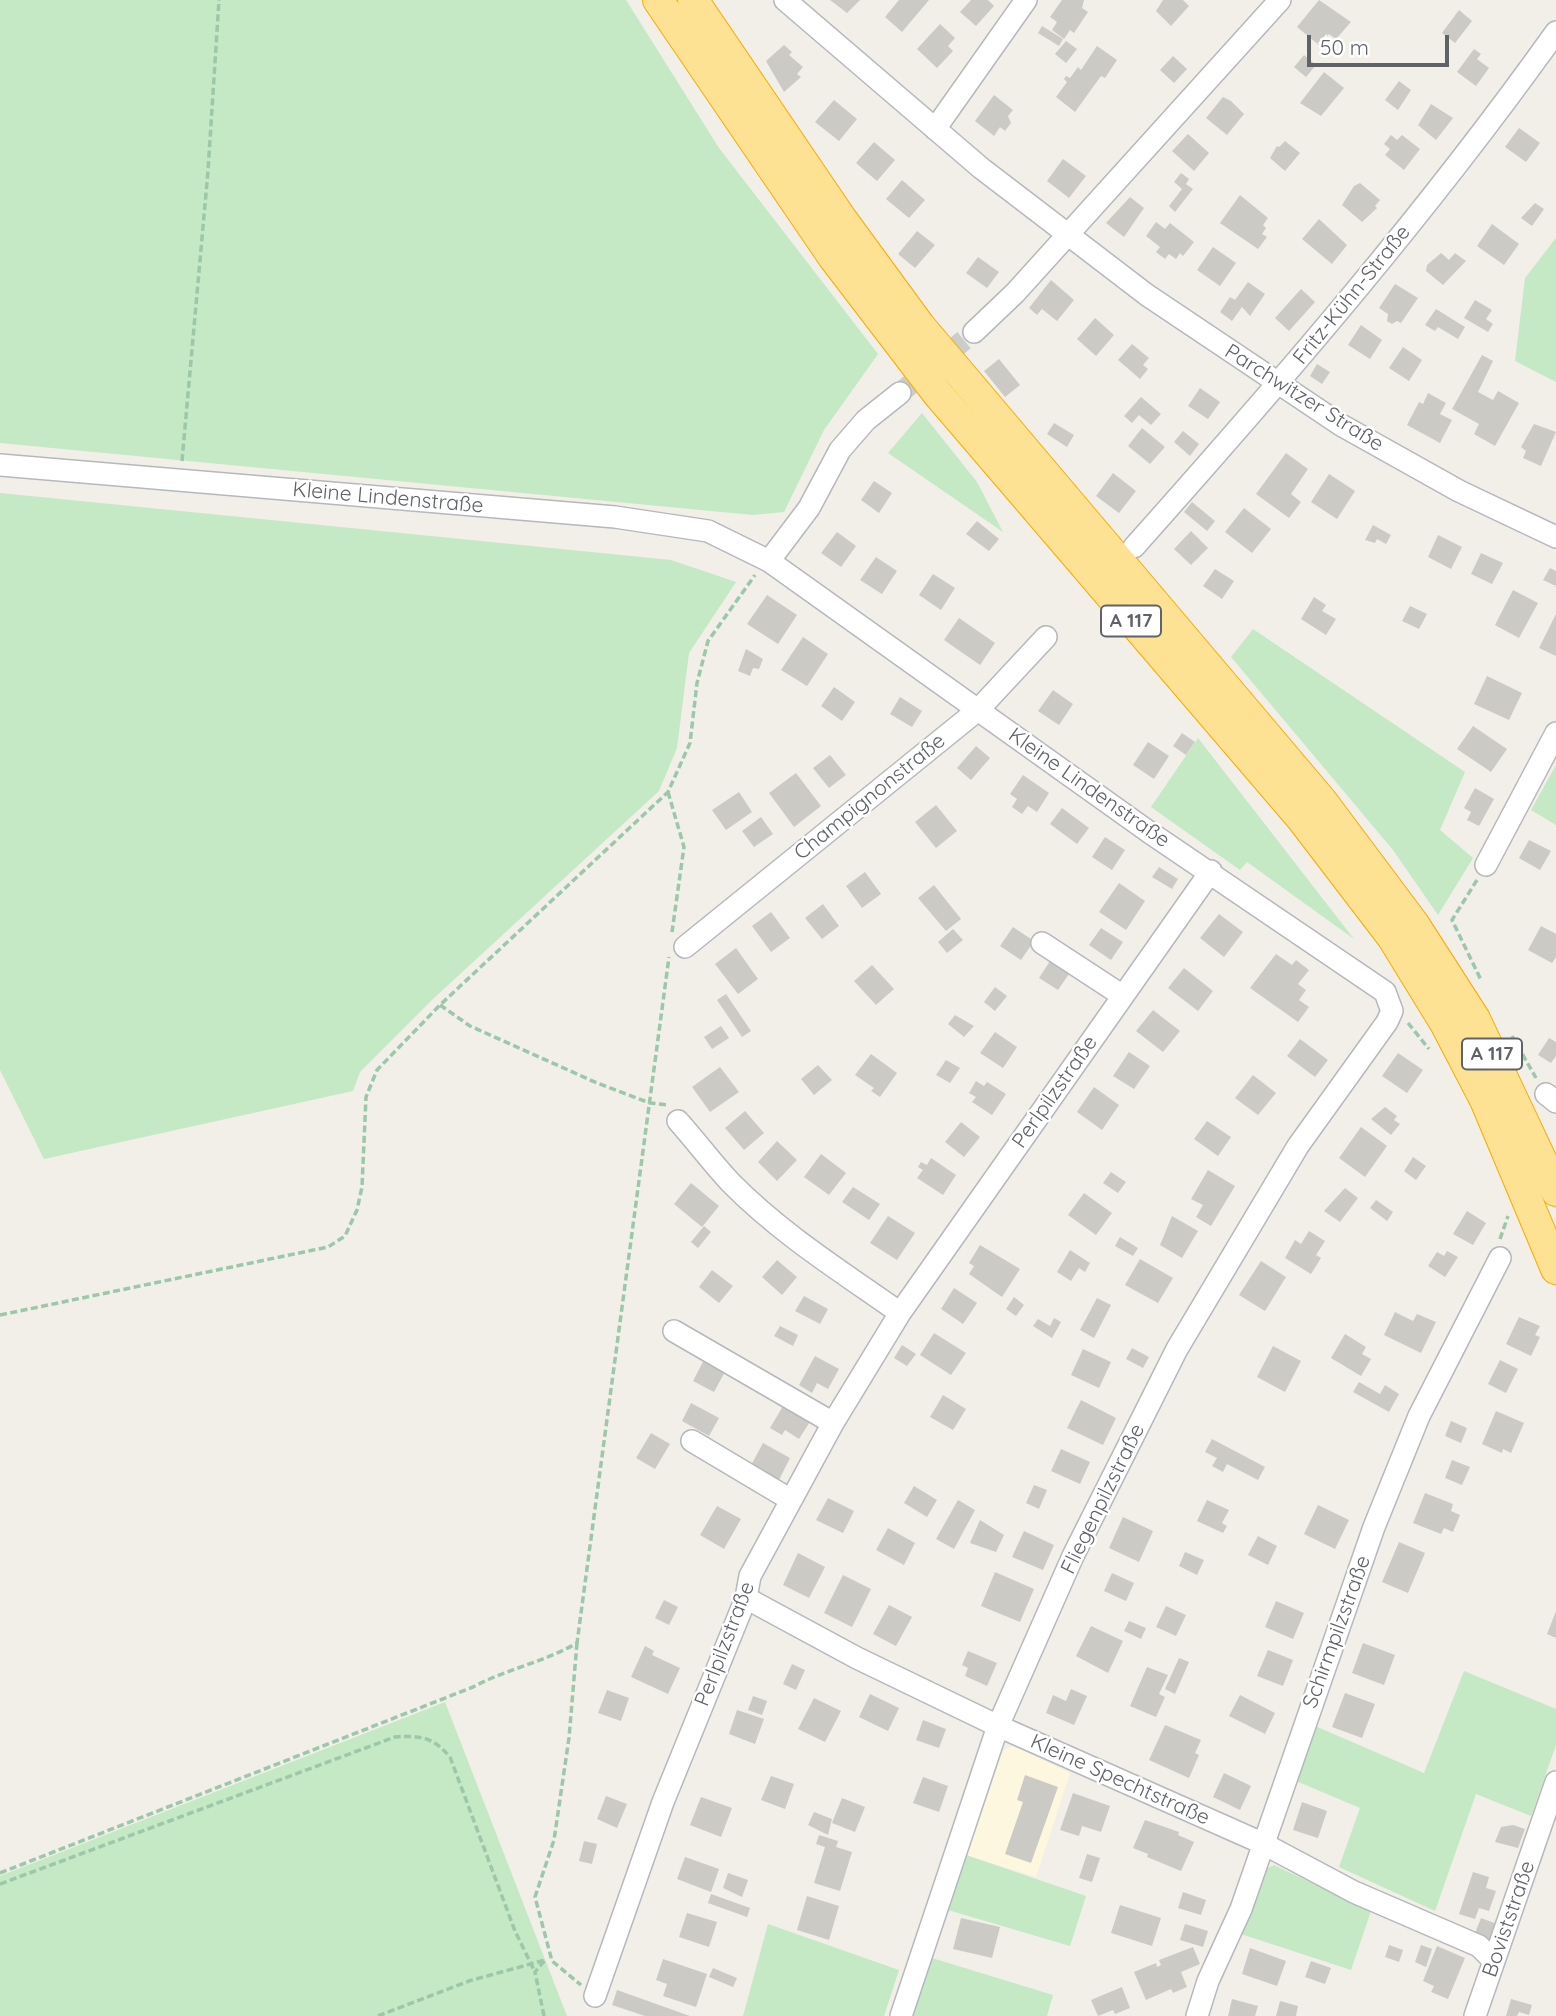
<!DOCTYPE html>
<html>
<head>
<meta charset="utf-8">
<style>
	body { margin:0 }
	#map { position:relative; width:1556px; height:2016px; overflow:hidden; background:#f1efe8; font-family:Quicksand,sans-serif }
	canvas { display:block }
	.scale { position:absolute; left:1307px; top:35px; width:142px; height:32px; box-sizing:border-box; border:4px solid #5f6368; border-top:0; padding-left:9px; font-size:21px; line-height:24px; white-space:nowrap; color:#5f6368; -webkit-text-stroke:5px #fff; paint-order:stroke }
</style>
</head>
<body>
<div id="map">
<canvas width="1556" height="2016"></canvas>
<div class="scale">50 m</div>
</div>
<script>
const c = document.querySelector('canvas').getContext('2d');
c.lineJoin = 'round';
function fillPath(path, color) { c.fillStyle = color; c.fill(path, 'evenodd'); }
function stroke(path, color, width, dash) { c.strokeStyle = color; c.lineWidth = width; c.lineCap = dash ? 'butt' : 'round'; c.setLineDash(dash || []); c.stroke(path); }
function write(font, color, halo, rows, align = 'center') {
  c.font = font + ' Quicksand,sans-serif'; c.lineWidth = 5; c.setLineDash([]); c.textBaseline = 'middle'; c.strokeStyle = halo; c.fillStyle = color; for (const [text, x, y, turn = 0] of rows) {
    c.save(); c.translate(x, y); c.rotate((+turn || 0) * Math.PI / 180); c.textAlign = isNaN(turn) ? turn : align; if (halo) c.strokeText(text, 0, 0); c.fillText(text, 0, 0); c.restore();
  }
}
fillPath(new Path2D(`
	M1013,1746L1070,1773L1036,1877L966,1855L1003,1751Z`), '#fef7e0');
fillPath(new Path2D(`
	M0,0H626L719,148L878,354L824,430L784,512L753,515L0,443Z
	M1556,238V382L1515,361L1525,278Z
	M922,413L977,482L1003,532L888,453Z
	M0,493L671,560L736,582L689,653L677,748L659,791L434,998L360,1072L353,1091L44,1159L0,1070Z
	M1253,629L1465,772L1440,830L1473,858L1438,915L1393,850L1231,657Z
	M1198,738L1354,939L1247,862L1240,870L1151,807Z
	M1556,765V825L1531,810Z
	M1464,1671L1556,1709V1745L1531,1816L1476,1794L1435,1911L1339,1867L1360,1808L1296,1781L1315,1726L1424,1773Z
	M445,1702L567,2016H0V1876Z
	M966,1855L1086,1896L1070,1946L948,1910Z
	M1274,1865L1371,1911L1351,1970L1241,1934L1263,1871Z
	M768,1924L899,1970L884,2016H743Z
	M932,1958L1053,1995L1047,2016H913Z`), '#c5e8c5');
fillPath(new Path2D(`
	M830,0H860L847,13Z
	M899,0H929L902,32L885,17Z
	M971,0H988L994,6L976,26L960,12Z
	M1062,0H1084L1082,8L1088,12L1074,33L1070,30L1064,39L1052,30L1057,22L1050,17Z
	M1163,0H1183L1189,6L1171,26L1156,11Z
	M1319,0L1351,22L1336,39L1329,34L1320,46L1297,27Z
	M1459,10L1472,21L1455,43L1442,33Z
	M940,24L955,38L948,46L953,51L937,68L917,49Z
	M1042,26L1063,39L1059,46L1038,33Z
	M1066,41L1077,49L1066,63L1055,54Z
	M784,45L792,52L789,55L803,67L797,74L801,77L784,92L766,61Z
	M1097,46L1117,60L1105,78L1101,76L1075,112L1056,97L1067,82L1064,79L1066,76L1070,78L1078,67L1081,70Z
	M1474,49L1481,54L1477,59L1489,68L1476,86L1457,72Z
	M1304,55L1316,65L1306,77L1294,67Z
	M1173,56L1187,69L1174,83L1160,70Z
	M1324,72L1344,88L1321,116L1300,103Z
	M1399,81L1411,90L1398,110L1385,100Z
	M994,95L1013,110L1008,116L1011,123L1005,131L1000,127L994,136L975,121Z
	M1223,97L1231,101L1244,114L1227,135L1206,118Z
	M834,100L857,119L839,141L815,122Z
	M1431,104L1453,118L1436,140L1418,125Z
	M1519,128L1540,143L1526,162L1505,147Z
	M1188,134L1209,153L1194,171L1172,151Z
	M1391,135L1397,140L1402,135L1420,149L1404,170L1385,155L1390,149L1384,144Z
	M1285,141L1300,153L1285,171L1270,158L1277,146L1279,147Z
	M874,142L895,160L877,181L856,163Z
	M1063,159L1086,176L1069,198L1047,181Z
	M1181,173L1189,179L1186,184L1193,189L1175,212L1169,206L1182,189L1174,182Z
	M902,180L925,200L909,218L886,199Z
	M1360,183L1380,200L1375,206L1377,208L1362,222L1342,205L1354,186Z
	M1240,195L1268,218L1263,225L1266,228L1262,234L1267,237L1258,249L1220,223Z
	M1130,197L1144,208L1124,237L1106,223Z
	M1535,203L1544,209L1532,226L1521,218Z
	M1319,219L1347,245L1332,264L1302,239Z
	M1156,222L1165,229L1170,223L1194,242L1183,256L1180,253L1176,259L1169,254L1165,259L1156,252L1160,247L1146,236Z
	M1492,224L1519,244L1504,265L1477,246Z
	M917,231L935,245L915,268L898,254Z
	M1213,247L1236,263L1220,286L1197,270Z
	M1441,253L1449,260L1455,253L1466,261L1443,285L1426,271L1427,265Z
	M978,257L999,272L987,288L966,273Z
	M1051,280L1074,300L1057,321L1042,309L1037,315L1029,308Z
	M1248,282L1265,294L1250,316L1242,307L1232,321L1220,312L1230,297L1235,300Z
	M1395,284L1418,298L1401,323L1397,321L1392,324L1387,321L1388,314L1379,308Z
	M1301,289L1315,302L1289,331L1275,318Z
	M1475,300L1492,310L1486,319L1493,324L1488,332L1464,318Z
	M1436,309L1465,327L1458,339L1438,327L1435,331L1425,325Z
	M1095,318L1114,335L1096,356L1077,339Z
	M1361,325L1382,340L1370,359L1348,345Z
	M1132,344L1149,358L1143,365L1148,369L1140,379L1118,360Z
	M1403,347L1422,360L1409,381L1389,368Z
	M1482,355L1493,361L1478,392L1493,400L1498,391L1519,403L1495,446L1474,434L1479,424L1452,409Z
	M999,359L1020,385L1005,397L984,371Z
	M1317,364L1330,372L1322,384L1310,376Z
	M1200,388L1220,402L1208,419L1188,406Z
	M1428,393L1446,403L1440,414L1452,420L1440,443L1407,425L1419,402L1423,404Z
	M1141,397L1161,414L1151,425L1139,415L1132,423L1124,416Z
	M1054,423L1074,435L1067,447L1047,434Z
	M1534,424L1556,432L1541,466L1523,458L1526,451L1521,447Z
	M1142,428L1165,447L1150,464L1128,446Z
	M1183,431L1199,444L1190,456L1174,442Z
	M1286,453L1308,469L1291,494L1301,502L1289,518L1256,494Z
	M1113,473L1136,491L1119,513L1096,496Z
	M1329,474L1355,491L1337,519L1311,502Z
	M874,481L892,493L879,513L861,500Z
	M1192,502L1215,521L1207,531L1184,512Z
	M1244,508L1271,529L1252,553L1225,532Z
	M977,521L999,539L989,551L966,534Z
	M1373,525L1391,535L1386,544L1377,539L1375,543L1365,540Z
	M1191,531L1208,548L1191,565L1174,549Z
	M837,532L856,546L841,567L821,553Z
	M1438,535L1462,547L1451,569L1428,557Z
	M1481,553L1503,563L1492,584L1471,574Z
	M876,557L897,571L882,594L860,580Z
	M1550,568L1556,571V586L1543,580Z
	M1215,569L1234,581L1222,599L1203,586Z
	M933,574L955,588L941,610L919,595Z
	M1513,590L1538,603L1519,638L1495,625Z
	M767,595L797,615L778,644L747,624Z
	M1314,597L1326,605L1322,611L1336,619L1326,635L1301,619Z
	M1410,606L1427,614L1419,629L1402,621Z
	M1556,614V656L1539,648Z
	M959,618L995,643L980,665L944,640Z
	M803,637L828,654L807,686L781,670Z
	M746,649L763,659L759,669L753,668L750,676L738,671Z
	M1487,676L1522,693L1509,720L1474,704Z
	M834,687L855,702L842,721L821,706Z
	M1053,690L1073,704L1059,725L1038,711Z
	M900,697L922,711L912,727L890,714Z
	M1473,726L1507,749L1491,772L1457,749Z
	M1182,733L1195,742L1186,755L1173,746Z
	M1148,742L1169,756L1154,779L1133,765Z
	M976,746L990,758L971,780L957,768Z
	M830,755L846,775L829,788L813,768Z
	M796,773L821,806L794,827L769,793Z
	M1023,775L1049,793L1037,812L1028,806L1022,814L1012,807L1017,799L1010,794Z
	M1475,788L1494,799L1479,826L1467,820L1471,812L1464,808Z
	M739,792L752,812L726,830L712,810Z
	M936,805L957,831L936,848L915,822Z
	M1062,808L1089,828L1077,844L1050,824Z
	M761,817L773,834L754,847L742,831Z
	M1105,837L1125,850L1112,870L1092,857Z
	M1529,840L1551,851L1540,870L1519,858Z
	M1159,867L1178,879L1172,889L1152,877Z
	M865,872L881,894L862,908L846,886Z
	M1119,883L1145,901L1126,930L1099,912Z
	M934,885L961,919L946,931L918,898Z
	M823,904L839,926L822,939L805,918Z
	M771,912L790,938L771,952L752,926Z
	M1219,914L1243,932L1224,957L1200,938Z
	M1541,926L1556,934V957L1552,963L1528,950Z
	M1013,927L1034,941L1021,960L1000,946Z
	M1101,928L1123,942L1111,960L1089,945Z
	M953,929L963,940L947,953L938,942Z
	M736,948L758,979L738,994L715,964Z
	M1276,954L1292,965L1296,960L1309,970L1298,984L1306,990L1299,1000L1309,1007L1298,1022L1250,988Z
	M1052,958L1071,971L1058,990L1039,978Z
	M872,965L894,989L876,1005L854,981Z
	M1184,968L1213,991L1198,1011L1168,988Z
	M995,987L1007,996L995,1011L984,1002Z
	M726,994L751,1031L742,1037L717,1000Z
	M1153,1010L1180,1031L1163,1052L1136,1031Z
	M955,1015L974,1026L964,1037L948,1024Z
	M721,1026L729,1038L712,1049L704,1037Z
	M995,1032L1017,1047L1003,1068L980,1053Z
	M1549,1038L1556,1042V1056L1551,1063L1538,1055Z
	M1300,1039L1328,1060L1315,1077L1287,1056Z
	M1129,1052L1150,1066L1134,1089L1113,1076Z
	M1398,1053L1423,1070L1407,1093L1382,1076Z
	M871,1054L897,1073L880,1097L871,1091L874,1088L855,1075Z
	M946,1060L960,1068L950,1083L936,1075Z
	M818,1065L832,1080L814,1095L801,1079Z
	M720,1067L739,1092L710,1112L692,1087Z
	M1253,1075L1276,1093L1258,1115L1235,1098Z
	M976,1081L984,1086L987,1082L1006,1094L992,1115L972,1102L976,1097L969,1093Z
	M1094,1087L1119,1105L1102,1130L1077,1112Z
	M1385,1107L1397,1116L1394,1120L1400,1124L1391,1135L1371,1119Z
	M745,1111L764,1133L744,1150L725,1128Z
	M1207,1121L1231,1137L1218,1156L1194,1139Z
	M961,1122L980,1137L964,1157L945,1142Z
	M1361,1127L1387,1146L1365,1177L1339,1158Z
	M777,1141L797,1160L777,1181L758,1162Z
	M821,1154L846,1173L829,1195L804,1177Z
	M1413,1157L1426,1166L1416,1180L1404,1171Z
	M931,1158L956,1175L943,1195L917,1178L923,1170L918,1167L921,1162L927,1165Z
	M1208,1170L1235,1186L1211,1226L1196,1217L1203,1205L1191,1199Z
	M1111,1172L1126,1182L1118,1193L1103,1183Z
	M691,1183L719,1206L702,1227L674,1204Z
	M853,1187L880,1204L869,1220L842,1202Z
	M1345,1188L1358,1198L1340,1222L1324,1211Z
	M1084,1193L1112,1213L1096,1235L1068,1215Z
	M1376,1200L1393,1212L1387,1221L1370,1208Z
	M1467,1211L1486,1223L1473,1245L1453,1234Z
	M888,1216L915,1233L897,1260L870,1243Z
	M1172,1216L1198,1231L1182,1258L1160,1245Z
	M704,1226L711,1232L698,1248L691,1242Z
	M1309,1231L1325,1241L1316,1255L1321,1258L1311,1274L1285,1258L1295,1240L1301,1244Z
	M1120,1237L1138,1248L1133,1256L1115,1246Z
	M980,1245L1020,1269L1002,1297L969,1274L974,1266L969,1263Z
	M1070,1250L1090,1263L1085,1272L1079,1268L1071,1281L1057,1272Z
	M1447,1251L1458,1257L1445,1277L1428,1266L1437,1252L1444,1256Z
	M1140,1259L1173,1278L1158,1303L1125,1285Z
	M777,1260L797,1277L782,1295L762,1277Z
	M1261,1261L1286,1277L1265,1311L1239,1295Z
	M712,1270L733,1286L719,1303L699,1287Z
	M954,1288L977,1303L963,1324L941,1309Z
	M804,1296L828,1309L820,1324L795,1311Z
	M1014,1297L1024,1305L1016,1316L1006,1309Z
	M1097,1298L1111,1305L1094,1338L1080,1330Z
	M1395,1312L1413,1321L1417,1314L1436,1322L1421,1353L1384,1335Z
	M1519,1317L1540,1326L1535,1335L1540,1337L1531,1356L1506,1344Z
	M1054,1318L1061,1322L1052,1338L1033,1326L1038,1319L1050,1326Z
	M780,1326L798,1335L793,1346L774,1336Z
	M934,1333L966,1353L951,1375L920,1355Z
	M1345,1334L1366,1347L1362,1354L1371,1359L1361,1376L1331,1358Z
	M902,1345L916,1354L907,1366L894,1358Z
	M1273,1346L1301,1361L1285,1392L1257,1377Z
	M1132,1348L1149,1357L1143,1368L1126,1359Z
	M1083,1349L1111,1362L1099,1388L1071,1375Z
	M706,1356L727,1368L714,1392L693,1381Z
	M815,1356L839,1369L828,1389L817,1383L812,1393L799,1385Z
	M1500,1360L1518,1369L1506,1393L1488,1384Z
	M1359,1382L1380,1394L1385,1385L1399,1394L1389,1412L1353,1392Z
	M943,1395L966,1409L953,1430L930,1417Z
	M1081,1400L1116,1418L1103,1445L1067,1428Z
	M786,1401L813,1417L799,1439L785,1430L782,1435L770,1428Z
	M691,1403L719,1418L709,1436L682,1421Z
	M1496,1411L1524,1423L1511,1453L1503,1449L1502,1453L1482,1444Z
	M1451,1421L1467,1428L1461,1443L1445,1436Z
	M651,1433L670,1444L655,1469L636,1458Z
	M1212,1439L1265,1467L1258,1480L1227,1464L1223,1472L1212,1466L1217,1458L1205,1452Z
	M763,1443L790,1458L778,1482L750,1467Z
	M1061,1449L1090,1462L1080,1484L1051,1471Z
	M1452,1460L1470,1467L1462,1485L1445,1478Z
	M1034,1485L1047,1490L1039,1509L1026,1503Z
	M914,1486L937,1500L927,1517L904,1503Z
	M1425,1493L1453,1504L1451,1511L1460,1515L1453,1532L1444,1528L1441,1534L1413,1523Z
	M828,1498L854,1511L843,1533L816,1520Z
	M958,1500L975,1510L954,1549L936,1539Z
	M1207,1500L1229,1510L1222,1523L1227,1526L1223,1533L1197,1521Z
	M1318,1505L1349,1520L1335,1549L1304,1534Z
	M717,1506L741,1519L724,1549L700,1535Z
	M1123,1517L1153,1531L1139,1562L1109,1548Z
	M980,1520L1004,1535L996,1552L970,1543Z
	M888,1528L915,1543L904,1565L876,1550Z
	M1024,1531L1054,1545L1043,1570L1012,1557Z
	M1258,1536L1277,1546L1268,1565L1248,1555Z
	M1399,1542L1425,1553L1408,1593L1382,1582Z
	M1185,1552L1204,1560L1197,1575L1179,1566Z
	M798,1553L825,1567L809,1598L783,1585Z
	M995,1572L1034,1589L1020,1622L981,1606Z
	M1112,1573L1134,1583L1126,1601L1104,1591Z
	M843,1575L871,1589L852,1627L824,1613Z
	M664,1600L678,1607L669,1625L655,1618Z
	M1276,1601L1304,1613L1293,1639L1265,1627Z
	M889,1605L912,1617L896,1646L873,1634Z
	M1166,1606L1186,1615L1176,1636L1156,1627Z
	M1556,1611V1638L1547,1634Z
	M1129,1621L1146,1628L1141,1639L1124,1631Z
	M1091,1626L1123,1641L1108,1673L1076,1656Z
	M1363,1643L1395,1655L1384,1685L1352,1673Z
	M645,1646L654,1651L652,1655L680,1668L668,1694L631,1677Z
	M1268,1650L1293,1660L1283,1686L1257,1676Z
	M968,1651L997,1663L987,1686L965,1676L968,1668L962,1665Z
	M1179,1658L1189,1662L1175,1694L1165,1689Z
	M792,1664L805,1670L796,1690L783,1684Z
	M1147,1667L1168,1675L1159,1694L1165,1697L1156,1717L1130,1706Z
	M1071,1689L1087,1696L1074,1725L1046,1713L1053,1695L1066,1701Z
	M607,1690L629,1698L621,1721L598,1713Z
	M1345,1693L1375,1704L1362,1738L1332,1727Z
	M870,1694L899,1708L888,1731L859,1717Z
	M1240,1695L1275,1713L1265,1734L1229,1716Z
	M753,1696L767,1701L762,1715L748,1710Z
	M814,1698L841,1711L825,1742L798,1729Z
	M737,1710L764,1719L755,1744L729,1734Z
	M923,1720L946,1729L939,1748L916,1740Z
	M1165,1725L1201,1740L1195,1753L1199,1755L1189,1778L1149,1760Z
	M1224,1773L1251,1786L1240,1810L1213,1797Z
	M1025,1775L1058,1787L1031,1863L1005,1854L1023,1802L1017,1800Z
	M771,1776L794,1784L785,1809L761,1800Z
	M923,1777L948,1786L939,1812L913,1803Z
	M1073,1793L1110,1806L1101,1832L1082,1826L1079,1836L1060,1830Z
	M606,1796L627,1804L617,1828L597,1819Z
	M701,1797L732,1808L721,1837L690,1825Z
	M842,1798L865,1807L855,1832L832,1823Z
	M1302,1802L1327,1811L1318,1838L1293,1830Z
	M814,1812L832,1819L828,1835L808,1825Z
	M1145,1820L1179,1832L1178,1835L1194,1842L1181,1871L1147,1857L1148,1854L1133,1848Z
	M1513,1825L1525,1829L1518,1848L1495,1842L1501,1827Z
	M819,1835L838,1841L836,1847L852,1852L840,1891L814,1883L825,1847L816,1844Z
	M584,1841L597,1844L592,1864L579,1861Z
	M1087,1854L1100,1858L1092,1882L1079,1878Z
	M685,1857L719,1869L711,1892L677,1879Z
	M1473,1872L1489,1877L1486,1888L1496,1891L1489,1911L1479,1908L1475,1919L1459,1914Z
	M728,1873L748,1880L742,1897L723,1888Z
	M1183,1892L1206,1900L1201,1915L1178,1908Z
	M711,1894L750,1908L747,1917L708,1903Z
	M807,1896L839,1906L829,1940L797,1930Z
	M1120,1905L1161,1918L1152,1946L1111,1933Z
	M687,1913L717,1922L709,1947L679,1937Z
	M961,1918L1000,1927L992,1958L953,1949Z
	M1481,1918L1497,1924L1490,1940L1475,1933Z
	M1185,1924L1208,1931L1203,1947L1180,1940Z
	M1389,1945L1403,1950L1399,1962L1385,1957Z
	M1421,1945L1432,1949L1426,1967L1415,1962Z
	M1437,1946L1465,1958L1448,1999L1431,1992L1434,1986L1423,1981Z
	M1193,1947L1200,1964L1181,1972L1187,1987L1173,1993L1171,1989L1146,2000L1134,1972L1156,1963L1157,1967L1161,1965L1159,1960Z
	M1250,1948L1286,1961L1277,1986L1242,1974Z
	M663,1959L707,1974L696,2007L663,1996L667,1984L656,1980Z
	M1311,1961L1331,1968L1325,1984L1305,1977Z
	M713,1968L737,1978L733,1987L709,1977Z
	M1122,1987L1130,2008L1115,2014L1113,2010L1098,2016L1091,2000Z
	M617,1990L690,2016H645L612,2005Z
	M1232,1999L1258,2006L1255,2016H1228Z
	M1511,1999L1532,2005L1529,2015L1519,2012L1517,2016H1506Z
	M1280,2001L1298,2006L1296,2016H1276Z`), '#cccac5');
stroke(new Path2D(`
	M900,393L974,332`), '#ccccc8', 21, [21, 10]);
const minor = new Path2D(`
	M785,0L981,168L1147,295L1341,425L1459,491L1556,537
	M935,129L1026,0
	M974,332L1015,293L1280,0
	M0,465L615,517L708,531L769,561L1149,832L1385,992L1392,1011L1387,1022L1298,1146L1177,1349L1073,1556L998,1726L901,2016
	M1134,547C1282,381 1427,213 1556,32
	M769,561L809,508L840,450L866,420L900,393
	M1486,865L1556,733
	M1042,943L1123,996
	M685,947L978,710L1046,637
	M1546,1094L1556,1102
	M678,1121C696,1141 712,1163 730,1182C781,1234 842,1272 900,1313
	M674,1331L833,1423
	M692,1441L791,1500
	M746,1598L857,1658L998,1726L1262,1843L1354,1892L1479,1946L1494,1961
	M595,1996L663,1802L746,1598L750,1576L833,1423L900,1313L1211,871
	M1197,2016L1208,1981L1241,1909L1374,1527L1419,1416L1500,1258
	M1475,2016L1556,1782`);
const highway = new Path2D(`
	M658,0L833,257L937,393L1301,818L1392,937L1446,1025L1485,1100L1556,1269
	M693,0L841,218L920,326L1322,801L1414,924L1475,1019L1556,1191`);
stroke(minor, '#b5b8bc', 24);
stroke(highway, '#f9ab00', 32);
stroke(new Path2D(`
	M182,461L208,171L219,0
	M668,792L684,847L672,932
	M1477,880L1452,920L1481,980
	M440,1005L470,1026L597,1083L650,1103L668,1105
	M1408,1023L1429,1049
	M1512,1036L1536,1078
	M1500,1239L1508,1216
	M0,1315L328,1247L345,1236L357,1210L362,1187L366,1097L377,1070L440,1005L668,792L690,743L697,683L708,641L755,575
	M577,1643L569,1738L554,1840L535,1897L552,1961L581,1985
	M0,1873L473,1687C507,1669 544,1662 577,1643L669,957
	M0,1884L395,1737C420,1735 433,1737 450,1757L515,1931L535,1972
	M378,2016L469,1981L545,1960
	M544,2016L535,1972L545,1960`), '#9cc7a9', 3.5, [7, 3.5]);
stroke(minor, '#fff', 21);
stroke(highway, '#fde293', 30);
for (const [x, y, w] of [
	[1131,621,60],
	[1492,1054,60]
]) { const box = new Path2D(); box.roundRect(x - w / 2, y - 15.5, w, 31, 5); c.fillStyle = '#fff'; c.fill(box); stroke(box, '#5f6368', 2); }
write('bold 19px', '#5f6368', null, [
	["A 117",1131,621],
	["A 117",1492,1054]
]);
write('21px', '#5f6368', '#fff', [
	["Fritz-Kühn-Straße",1352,295,-51],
	["Parchwitzer Straße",1304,398,32],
	["Kleine Lindenstraße",388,498,5],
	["Kleine Lindenstraße",1089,788,35],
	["Champignonstraße",870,797,-39],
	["Perlpilzstraße",1055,1092,-55],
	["Fliegenpilzstraße",1103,1499,-64],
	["Schirmpilzstraße",1337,1632,-70],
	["Perlpilzstraße",725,1644,-69],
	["Kleine Spechtstraße",1120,1780,24],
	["Boviststraße",1509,1919,-71]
]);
</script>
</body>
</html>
